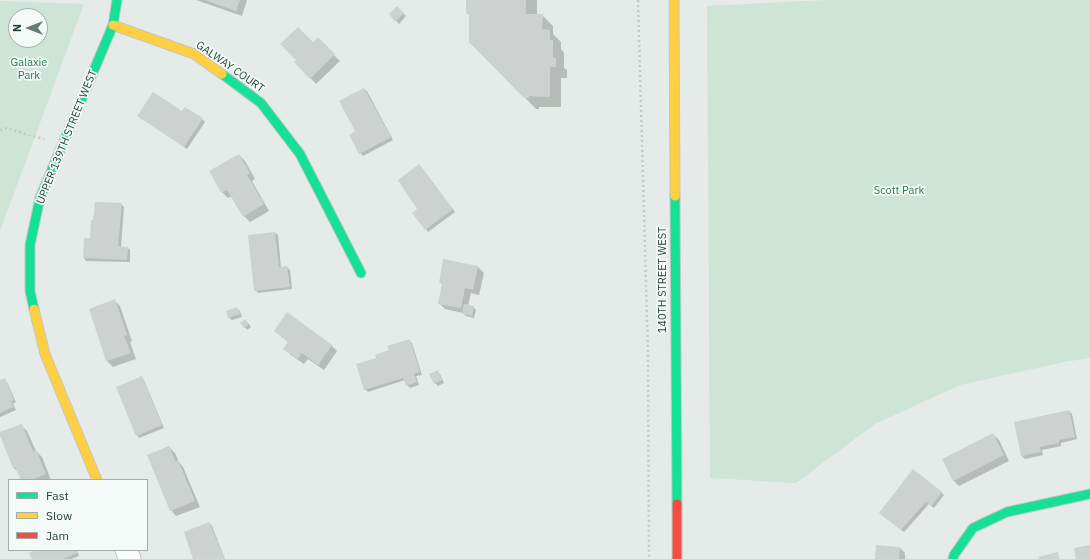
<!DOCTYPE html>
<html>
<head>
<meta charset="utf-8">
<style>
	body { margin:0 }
	#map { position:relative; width:1090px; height:559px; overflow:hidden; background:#e5ebe8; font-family:"IBM Plex Sans",sans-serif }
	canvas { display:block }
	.legend { position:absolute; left:8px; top:479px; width:140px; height:72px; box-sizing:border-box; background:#f4faf7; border:1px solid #a0afab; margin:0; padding:5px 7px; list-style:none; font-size:12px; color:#233f39 }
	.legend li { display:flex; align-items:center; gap:8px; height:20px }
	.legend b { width:20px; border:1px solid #a0afab }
	.north { position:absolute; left:8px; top:8px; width:40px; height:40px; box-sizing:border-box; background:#f4faf7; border:1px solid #a0afab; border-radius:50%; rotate:270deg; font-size:11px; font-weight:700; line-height:16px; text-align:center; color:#233f39 }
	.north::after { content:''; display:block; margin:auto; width:14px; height:18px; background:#677b76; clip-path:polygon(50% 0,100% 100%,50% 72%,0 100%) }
</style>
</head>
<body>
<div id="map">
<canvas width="1090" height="559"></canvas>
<ul class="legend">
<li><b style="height:5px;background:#16e098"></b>Fast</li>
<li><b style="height:5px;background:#ffcf43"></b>Slow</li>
<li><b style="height:5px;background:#f24e42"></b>Jam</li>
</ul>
<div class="north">N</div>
</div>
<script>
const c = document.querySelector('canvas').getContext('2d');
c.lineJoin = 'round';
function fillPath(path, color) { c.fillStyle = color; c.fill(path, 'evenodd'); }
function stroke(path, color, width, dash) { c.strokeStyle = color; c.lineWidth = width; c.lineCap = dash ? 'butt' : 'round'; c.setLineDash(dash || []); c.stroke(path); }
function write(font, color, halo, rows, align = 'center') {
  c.font = font + ' "IBM Plex Sans",sans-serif'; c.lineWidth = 3.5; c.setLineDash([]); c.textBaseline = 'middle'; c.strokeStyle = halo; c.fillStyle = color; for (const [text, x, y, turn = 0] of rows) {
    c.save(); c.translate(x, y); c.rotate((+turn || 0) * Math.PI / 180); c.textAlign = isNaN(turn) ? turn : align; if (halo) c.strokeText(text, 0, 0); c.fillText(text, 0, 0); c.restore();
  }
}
fillPath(new Path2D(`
	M826,0H1090V358L1064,362L960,385L875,424L796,483L710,478L707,6Z
	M0,1L84,4L0,231ZM16,16H40V40H16Z`), '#cee4d6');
fillPath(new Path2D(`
	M196,0H247L242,16Z
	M467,0H537V15H542L553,26V34L561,42V49L564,53V68L567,70V78H561V107H539V109H536L470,41V15L467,13Z
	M397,7L406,16L399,24L390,14Z
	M318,39L340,61L316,84L295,62Z
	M364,89L367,91L393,140L363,156L360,153L356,131Z
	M182,112L202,119L205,122L187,149L138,116Z
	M239,155L245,161L255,179L252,181L269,211L250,222L244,216L232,196L228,198L222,192Z
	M422,168L455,212L428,232L426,229Z
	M121,204L124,207L121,247L128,248L130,250V262L86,261L84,258L91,239L94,221Z
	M275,233L278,235L281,268L287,267L290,270L292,289L258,293L255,290Z
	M478,267L484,273L479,295L471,293L468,306L473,307L476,310L474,318L466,316L463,313L445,309L439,303L443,285L440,282Z
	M115,301L120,306L132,341L130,342L136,359L113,367L107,361L90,309Z
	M237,308L240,311L242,317L232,320L229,318Z
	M241,323H248L251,327L247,330Z
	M275,331L331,345L337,351L324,370L308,359L304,364L291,355L285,349L289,343Z
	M409,340L412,343L422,375L416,376L419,385L410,388L407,385L405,380L368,392L365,389L377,359Z
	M437,371L440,374L444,383L438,386L435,383L431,374Z
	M142,377L144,380L164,428L139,438L137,435Z
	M5,380L7,382L16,402L13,404L16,410L0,417V381Z
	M1069,411L1072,414L1077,439L1061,443V446L1042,450L1043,455L1025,459L1022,456L1015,423Z
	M21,425L27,431L36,451L42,457L51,480H22L18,472L14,468L0,434Z
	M993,434L999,440L1009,461L959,486L953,480Z
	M169,447L175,453L179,462L183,467L200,507L176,516L171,510Z
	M941,492L944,495L934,508L929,504L904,532L883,516Z
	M209,523L212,526L225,559H194Z
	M900,548L905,553V559H876Z
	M38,550H77L79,556L71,559H33Z`), '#0003');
fillPath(new Path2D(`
	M205,0H240L236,11Z
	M466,0H526V14H543L542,29L550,30V40H553V58H556V67H550V97L529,96V98H524L469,42V13H466Z
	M397,6L404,13L395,22L389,14Z
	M298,27L313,42L318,37L335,54L310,79L294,62L296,60L280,44Z
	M364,88L391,137L359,154L349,135L355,131L339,101Z
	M153,92L182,111L185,107L203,118L184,147L137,116Z
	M239,154L250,173L247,175L264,204L243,217L227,190L221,193L209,171Z
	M419,164L453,209L425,230L412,213L417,209L398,180Z
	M95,202L122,203L118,246L128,247L127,260L83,258L84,238H90L91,220H93Z
	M275,232L279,267L287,266L290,287L254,291L248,235Z
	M443,259L478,266L473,290L465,288L461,308L438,304L442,283H439Z
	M115,299L127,335L124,336L131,353L106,361L89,309Z
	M464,304L474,306L472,316L462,314Z
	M237,307L240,314L228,318L226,311Z
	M287,312L332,345L318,365L302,353L298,359L283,349L288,342L274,331Z
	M245,319L249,324L244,328L240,323Z
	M410,339L420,372L414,374L417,382L406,386L403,378L364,390L356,364L376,358L375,355L389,350L387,346Z
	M438,370L442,380L434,384L429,374Z
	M142,376L162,425L136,436L116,387Z
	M5,378L14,400L11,401L13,407L0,413V380Z
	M1069,410L1075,437L1059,440V443L1040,447L1041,452L1021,456L1014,422Z
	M22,424L33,451L36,450L46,474L31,480H21L15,467L13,468L0,436V432Z
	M993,433L1004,455L953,481L942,459Z
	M169,446L175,461L178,460L195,501L170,511L147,455Z
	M913,469L942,492L931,506L926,502L901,530L879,513Z
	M209,522L225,559H193L184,532Z
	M876,545L900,547L899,559H875Z
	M1090,545V559H1076L1074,548Z
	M36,550H76L77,553L63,559H32L29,553Z
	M1058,552L1059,559H1039L1038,557Z`), '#cdd2d0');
const street = new Path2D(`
	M126,550L130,559`);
const fast = new Path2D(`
	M222,74L261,103L300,154L361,273
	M675,196L677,504
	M34,309L30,291V245L40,198L113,25L117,0
	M953,559L954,555L973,528L1007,512L1090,494`);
const slow = new Path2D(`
	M674,0L675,196
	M113,25L194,54L222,74
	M34,309L45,354L97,480`);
const jam = new Path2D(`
	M677,504V559`);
stroke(street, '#c2c8c6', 23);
stroke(fast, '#c1c8c6', 11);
stroke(slow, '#c1c8c6', 11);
stroke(jam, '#c1c8c6', 11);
stroke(new Path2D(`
	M638,0L648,354L649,559
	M0,130L8,128L28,135L44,139`), '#c1cbc8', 2.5, [2, 3]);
stroke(street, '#fbfcfc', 21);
stroke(fast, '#16e098', 9);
stroke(slow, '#ffcf43', 9);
stroke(jam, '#f24e42', 9);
write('11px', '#2c774e', '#f4faf7', [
	["Galaxie",29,63],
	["Park",29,76],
	["Scott Park",899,191]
]);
write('11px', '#233f39', '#f4faf7', [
	["GALWAY COURT",230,67,35],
	["UPPER 139TH STREET WEST",67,137,-68],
	["140TH STREET WEST",663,280,-90]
]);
</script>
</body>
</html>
